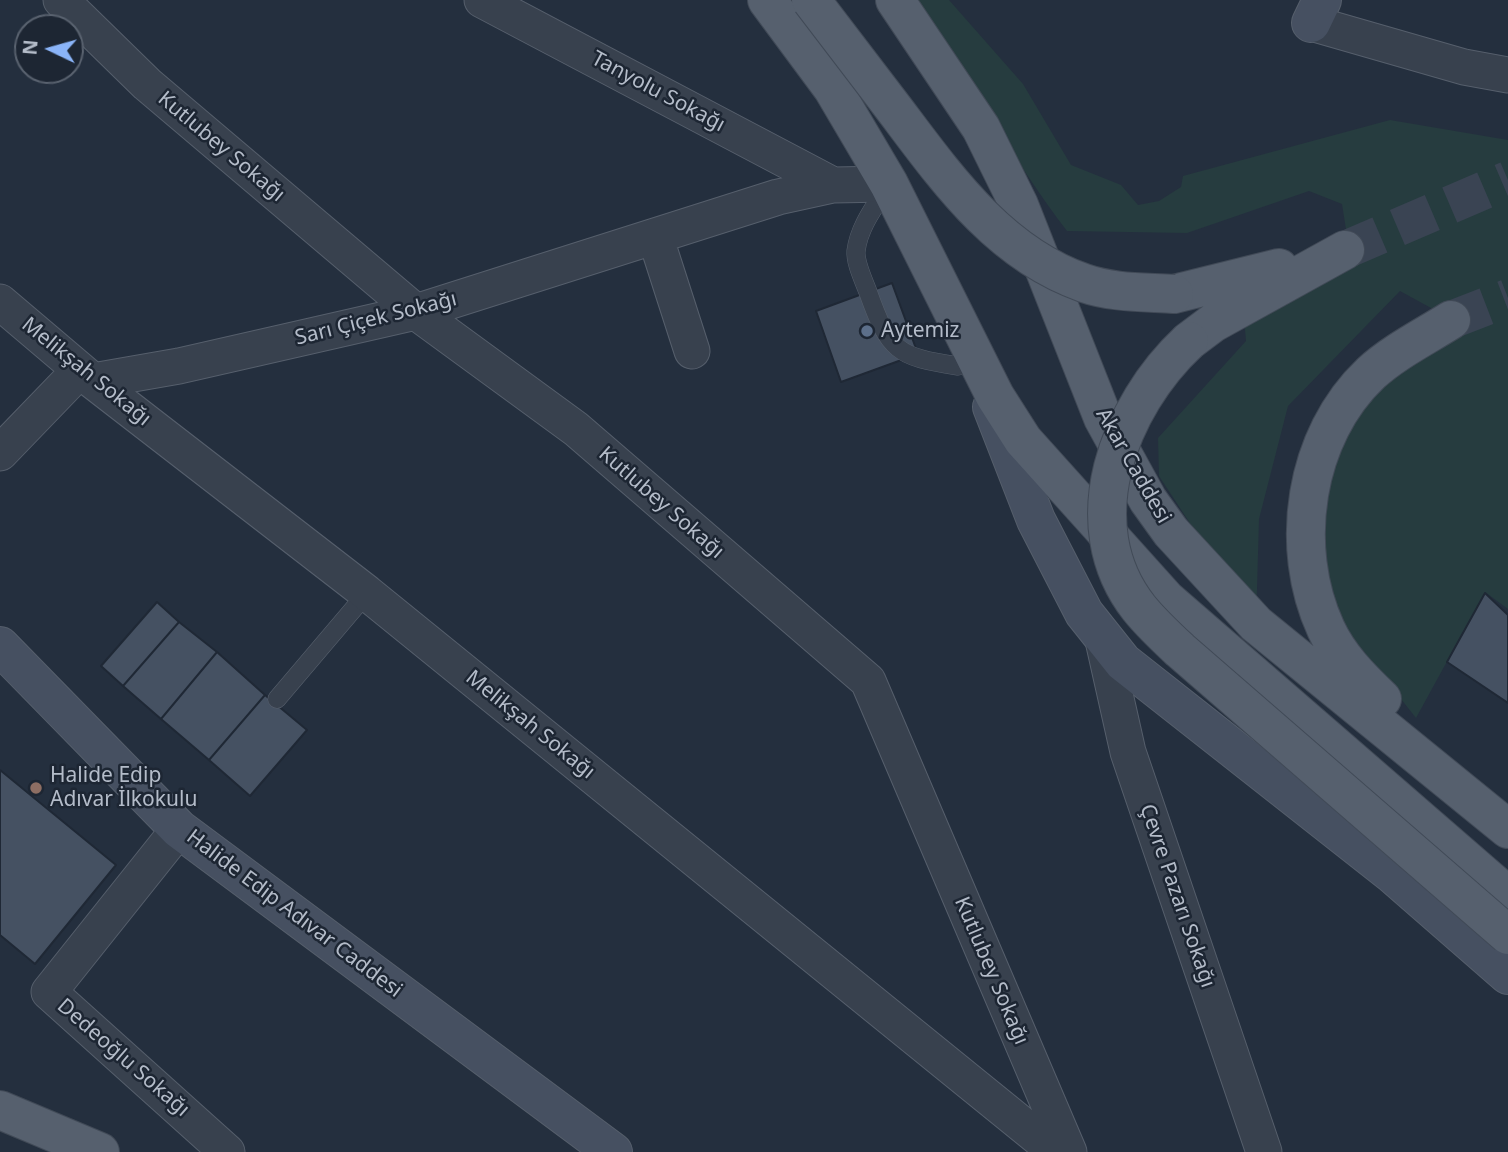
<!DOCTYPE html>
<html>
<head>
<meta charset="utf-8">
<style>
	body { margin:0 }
	#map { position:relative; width:1508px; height:1152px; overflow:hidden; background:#242f3e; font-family:"Noto Sans",sans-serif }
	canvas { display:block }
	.north { position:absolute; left:14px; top:14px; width:70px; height:70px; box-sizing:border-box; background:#1d2633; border:2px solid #59626f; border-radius:50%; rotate:275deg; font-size:19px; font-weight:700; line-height:28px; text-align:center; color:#b4bcc9 }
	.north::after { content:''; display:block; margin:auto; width:24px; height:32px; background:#8ab4f8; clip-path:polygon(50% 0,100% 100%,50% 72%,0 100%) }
</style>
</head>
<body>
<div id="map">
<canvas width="1508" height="1152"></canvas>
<div class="north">N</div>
</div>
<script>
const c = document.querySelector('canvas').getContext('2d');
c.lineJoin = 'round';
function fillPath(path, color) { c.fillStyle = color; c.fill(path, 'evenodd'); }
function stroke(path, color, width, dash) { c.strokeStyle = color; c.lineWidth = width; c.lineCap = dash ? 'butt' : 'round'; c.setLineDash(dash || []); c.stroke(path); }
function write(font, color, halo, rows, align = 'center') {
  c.font = font + ' "Noto Sans",sans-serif'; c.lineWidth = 5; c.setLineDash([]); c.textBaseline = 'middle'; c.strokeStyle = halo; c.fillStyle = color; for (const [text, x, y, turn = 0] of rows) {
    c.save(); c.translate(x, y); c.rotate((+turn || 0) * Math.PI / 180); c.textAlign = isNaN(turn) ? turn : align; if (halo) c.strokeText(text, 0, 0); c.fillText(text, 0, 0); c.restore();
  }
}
fillPath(new Path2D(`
	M915,0H949L1023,84L1071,165L1121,185L1138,205L1159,201L1181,187L1183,176L1390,120L1508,140V609L1485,592L1416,718L1321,598V448L1442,314L1400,291L1288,406L1259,519L1256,624L1159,476L1158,438L1246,341L1244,318L1348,242L1342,204L1309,191L1187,233L1067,231C1011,158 968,75 915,0Z`), '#263c3f');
const building = new Path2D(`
	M892,283L918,354L841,382L816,311Z
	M1485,593L1508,615V703L1447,662Z
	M157,602L179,622L123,686L101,666Z
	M179,622L217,652L161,719L123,686Z
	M217,652L265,695L209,760L161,719Z
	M265,695L307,730L250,796L209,760Z
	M0,770L116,865L35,964L0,935Z`);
fillPath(building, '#455162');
stroke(building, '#1f2835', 2);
stroke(new Path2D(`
	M1345,250L1508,180
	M1451,320L1508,298`), '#3a4453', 38, [38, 19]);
const lane = new Path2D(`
	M889,184C876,205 859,226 856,251C855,263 864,281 868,292C889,351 897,357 958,366L974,355
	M277,699L367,593`);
const street = new Path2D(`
	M61,0L147,84L416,312L576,429L868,681L1069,1152
	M482,0L833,185
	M1311,23L1464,67L1508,75
	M655,236L692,351
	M0,302L93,381L367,593L1056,1152
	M93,381L179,366L416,312L778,197L833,185L889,184
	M0,453L80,370
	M1102,636L1128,752L1264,1152
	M179,829L49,992L227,1152`);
const secondary = new Path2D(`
	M1311,23L1322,0
	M992,407L1036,520L1084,613L1123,662L1391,873L1508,975
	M0,646L179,829L613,1152`);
const primary = new Path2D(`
	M767,0L833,89L889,184L995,396L1023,440L1166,599L1508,896
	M895,0L981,128L1019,205L1103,418L1148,500L1171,532L1256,624L1508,829
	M1174,294L1279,268
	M1189,341L1213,323L1345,250
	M1382,699C1360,678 1339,657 1326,629C1288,547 1304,436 1371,373C1394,352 1424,337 1451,320
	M0,1110L100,1152`);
stroke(lane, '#565f6c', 19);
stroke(street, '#565f6c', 37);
stroke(secondary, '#565f6c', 40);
stroke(primary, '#414a57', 40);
stroke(lane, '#38414e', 18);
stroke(street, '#38414e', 35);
stroke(secondary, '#465061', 38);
stroke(primary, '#56606e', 38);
const primaryBridge = new Path2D(`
	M811,0C840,38 869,76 898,114C949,182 1001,254 1084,283C1112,293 1145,292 1174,294
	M1189,341C1119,406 1073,524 1139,608C1151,623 1166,637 1180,650L1508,935`);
stroke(primaryBridge, '#414a57', 40, []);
stroke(primaryBridge, '#56606e', 38);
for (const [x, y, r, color] of [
	[867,331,7,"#5c6f8a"],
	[36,788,7,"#8d6e63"]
]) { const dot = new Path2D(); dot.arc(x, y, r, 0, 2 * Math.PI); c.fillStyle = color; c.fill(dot); stroke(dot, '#1d2633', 2.5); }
write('21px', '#b4bcc9', '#1d2633', [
	["Tanyolu Sokağı",658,92,28],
	["Kutlubey Sokağı",221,147,40],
	["Sarı Çiçek Sokağı",376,319,-14],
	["Melikşah Sokağı",86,372,39],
	["Akar Caddesi",1133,466,60],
	["Kutlubey Sokağı",661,503,41],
	["Melikşah Sokağı",530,725,39],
	["Çevre Pazarı Sokağı",1177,896,71],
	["Halide Edip Adıvar Caddesi",294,914,37],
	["Kutlubey Sokağı",991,971,67],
	["Dedeoğlu Sokağı",123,1058,41]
]);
write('21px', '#b4bcc9', '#1d2633', [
	["Aytemiz",881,331],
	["Halide Edip",50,776],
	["Adıvar İlkokulu",50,800]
], 'left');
</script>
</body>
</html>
